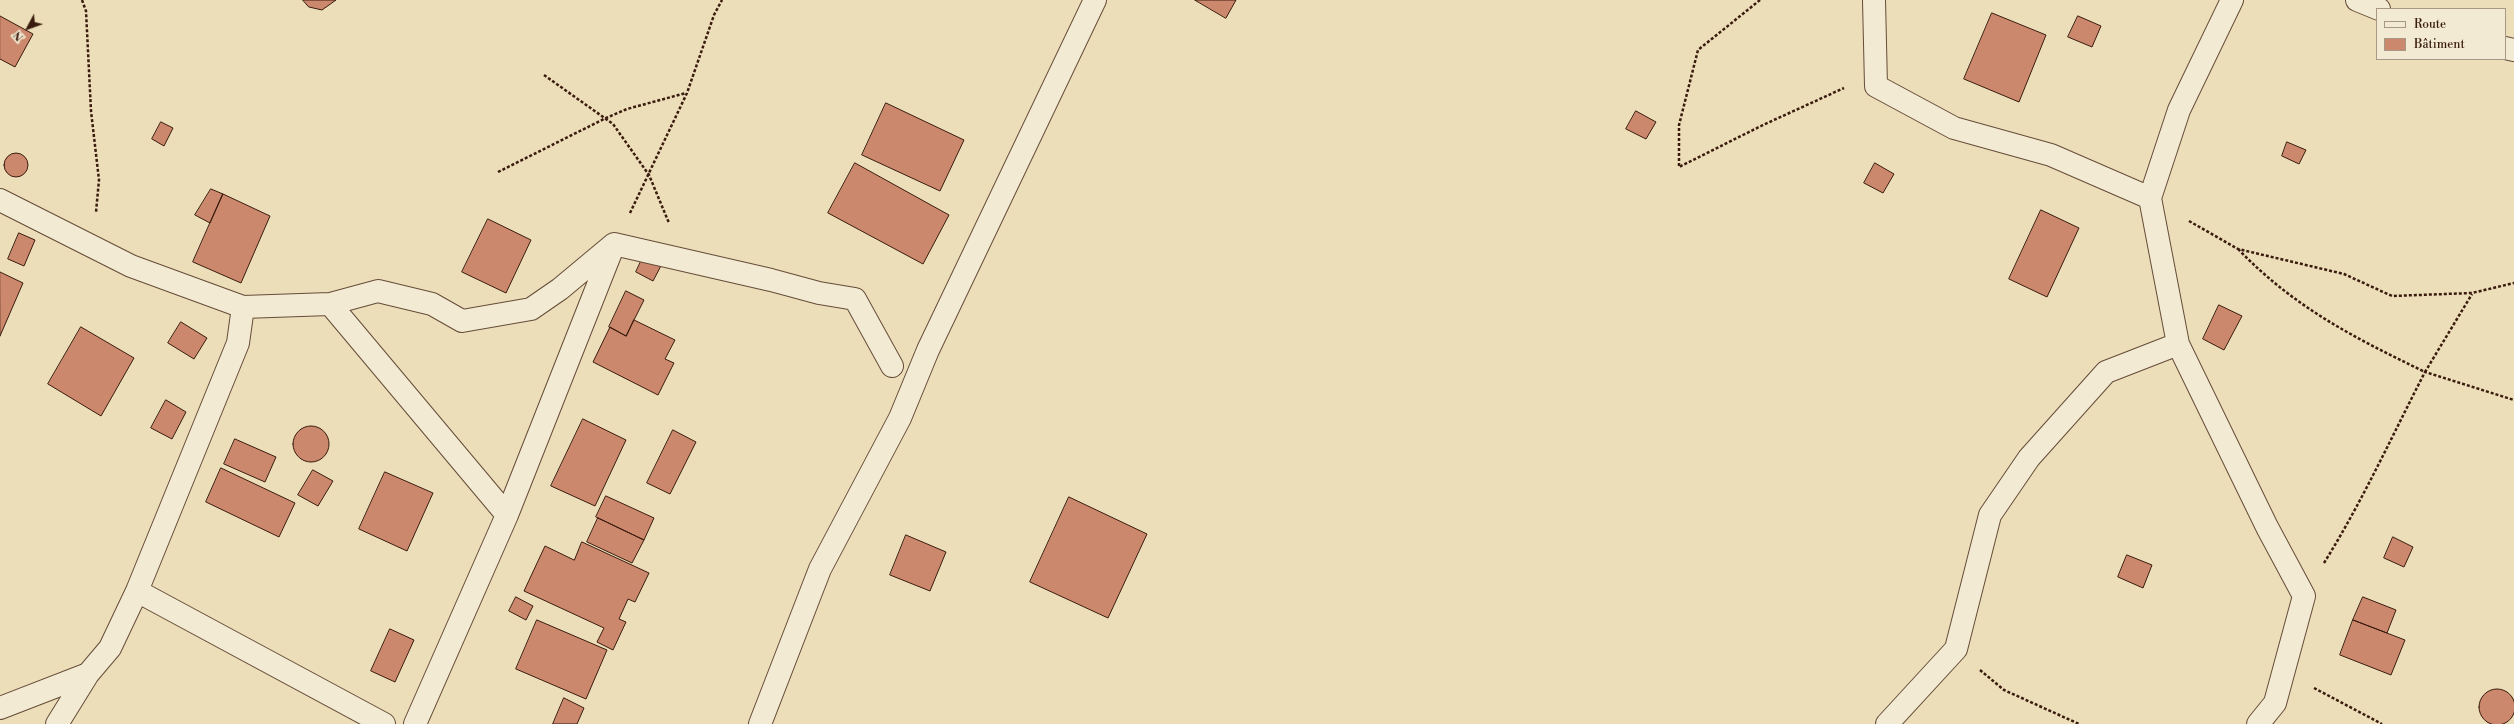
<!DOCTYPE html>
<html>
<head>
<meta charset="utf-8">
<style>
	body { margin:0 }
	#map { position:relative; width:2514px; height:724px; overflow:hidden; background:#ebdeb9; font-family:"Libre Bodoni",serif }
	canvas { display:block }
	.legend { position:absolute; left:2376px; top:8px; width:130px; height:52px; box-sizing:border-box; background:#f2ead2; border:1px solid #a89784; margin:0; padding:5px 7px; list-style:none; font-size:12px; color:#3a1b0e }
	.legend li { display:flex; align-items:center; gap:8px; height:20px }
	.legend b { width:20px; border:1px solid #a89784 }
	.north { position:absolute; left:8px; top:8px; width:40px; height:40px; -webkit-text-stroke:3px #f2ead2; paint-order:stroke; rotate:229deg; font-size:11px; font-weight:700; line-height:16px; text-align:center; color:#3a1b0e }
	.north::after { content:''; display:block; margin:auto; width:14px; height:18px; background:#3a1b0e; clip-path:polygon(50% 0,100% 100%,50% 72%,0 100%) }
</style>
</head>
<body>
<div id="map">
<canvas width="2514" height="724"></canvas>
<ul class="legend">
<li><b style="height:5px;background:#f2ead2"></b>Route</li>
<li><b style="height:11px;background:#cc886c"></b>Bâtiment</li>
</ul>
<div class="north">N</div>
</div>
<script>
const c = document.querySelector('canvas').getContext('2d');
c.lineJoin = 'round';
function fillPath(path, color) { c.fillStyle = color; c.fill(path, 'evenodd'); }
function stroke(path, color, width, dash) { c.strokeStyle = color; c.lineWidth = width; c.lineCap = dash ? 'butt' : 'round'; c.setLineDash(dash || []); c.stroke(path); }
const building = new Path2D(`
	M303,0H336L322,10L309,7Z
	M1195,0H1236L1226,18Z
	M1992,13L2046,35L2019,102L1964,79Z
	M0,16L33,34L15,67L0,59Z
	M2078,16L2101,26L2092,47L2068,37Z
	M886,103L964,140L940,191L862,155Z
	M1636,111L1656,122L1646,139L1626,129Z
	M161,122L173,128L164,146L152,139Z
	M2287,142L2306,150L2299,164L2282,156Z
	M4 165a12 12 0 1 1 24 0a12 12 0 1 1-24 0Z
	M855,163L949,215L923,264L828,213Z
	M1875,163L1894,174L1883,193L1864,183Z
	M211,189L223,194L210,223L195,215Z
	M223,194L270,216L241,283L193,262Z
	M2041,210L2079,228L2047,297L2009,279Z
	M488,219L531,240L506,293L462,272Z
	M19,233L35,240L24,266L8,259Z
	M645,253L663,262L653,281L636,272Z
	M0,272L23,283L0,336Z
	M626,291L644,300L626,336L609,327Z
	M2219,305L2242,316L2224,350L2203,339Z
	M634,320L675,340L665,359L674,363L658,395L593,362L610,327L626,336Z
	M181,322L207,338L194,359L168,343Z
	M81,327L134,358L101,416L48,384Z
	M166,400L186,412L172,439L151,428Z
	M583,419L626,440L595,506L551,486Z
	M293 444a18 18 0 1 1 36 0a18 18 0 1 1-36 0Z
	M673,430L696,442L670,494L647,483Z
	M235,439L276,457L265,482L224,464Z
	M221,468L295,503L279,537L206,502Z
	M313,470L333,481L318,506L298,495Z
	M385,472L433,493L407,551L359,529Z
	M606,496L654,518L644,540L596,517Z
	M1069,497L1147,534L1108,618L1030,582Z
	M598,518L644,540L632,563L587,542Z
	M906,535L946,552L930,591L890,575Z
	M2393,537L2413,547L2404,567L2384,558Z
	M582,542L649,573L635,602L628,599L619,619L626,622L613,650L597,642L604,628L524,591L545,546L574,560Z
	M2127,555L2152,565L2143,588L2118,577Z
	M516,597L533,606L526,620L509,611Z
	M2363,597L2396,610L2387,633L2353,620Z
	M537,620L607,650L586,699L516,669Z
	M2353,620L2405,640L2391,675L2340,655Z
	M390,629L414,640L395,682L371,671Z
	M2479 707a18 18 0 1 1 36 0a18 18 0 1 1-36 0Z
	M564,698L584,708L577,724H553Z`);
fillPath(building, '#cc886c');
stroke(building, '#3a1b0e', 1);
const minor = new Path2D(`
	M1874,0L1876,86L1954,128L2051,155L2150,198L2178,344L2267,527L2304,596L2275,703L2258,724
	M2357,0L2379,9
	M2505,48L2514,50
	M2150,198L2179,110L2232,0
	M0,200L131,266L243,307L330,304L378,291L432,304L462,321L531,309L560,289L614,244L771,280L819,293L855,299L892,366
	M330,304L507,515
	M137,591L384,724
	M0,708L88,674
	M57,724L88,674L110,648L137,591L238,343L243,307
	M415,724L507,515L613,247
	M760,724L820,569L900,418L928,350L1095,0
	M1887,724L1956,649L1990,515L2029,458L2106,372L2178,344`);
stroke(minor, '#664c39', 24);
stroke(new Path2D(`
	M82,0L86,11L91,111L99,180L96,212
	M1760,0L1698,50L1679,125V167L1763,125L1844,88
	M544,75L613,124L649,175L669,223
	M498,172L606,118L627,109L686,93
	M630,213L687,93L714,15L722,0
	M2189,221L2238,249L2344,274L2392,296L2472,293L2514,283
	M2238,249C2295,308 2353,337 2425,372L2472,294
	M2324,563C2362,502 2392,436 2425,372L2514,400
	M1980,670L2004,690L2079,724
	M2314,688L2382,724`), '#3a1b0e', 2.5, [3, 2]);
stroke(minor, '#f2ead2', 22);
</script>
</body>
</html>
